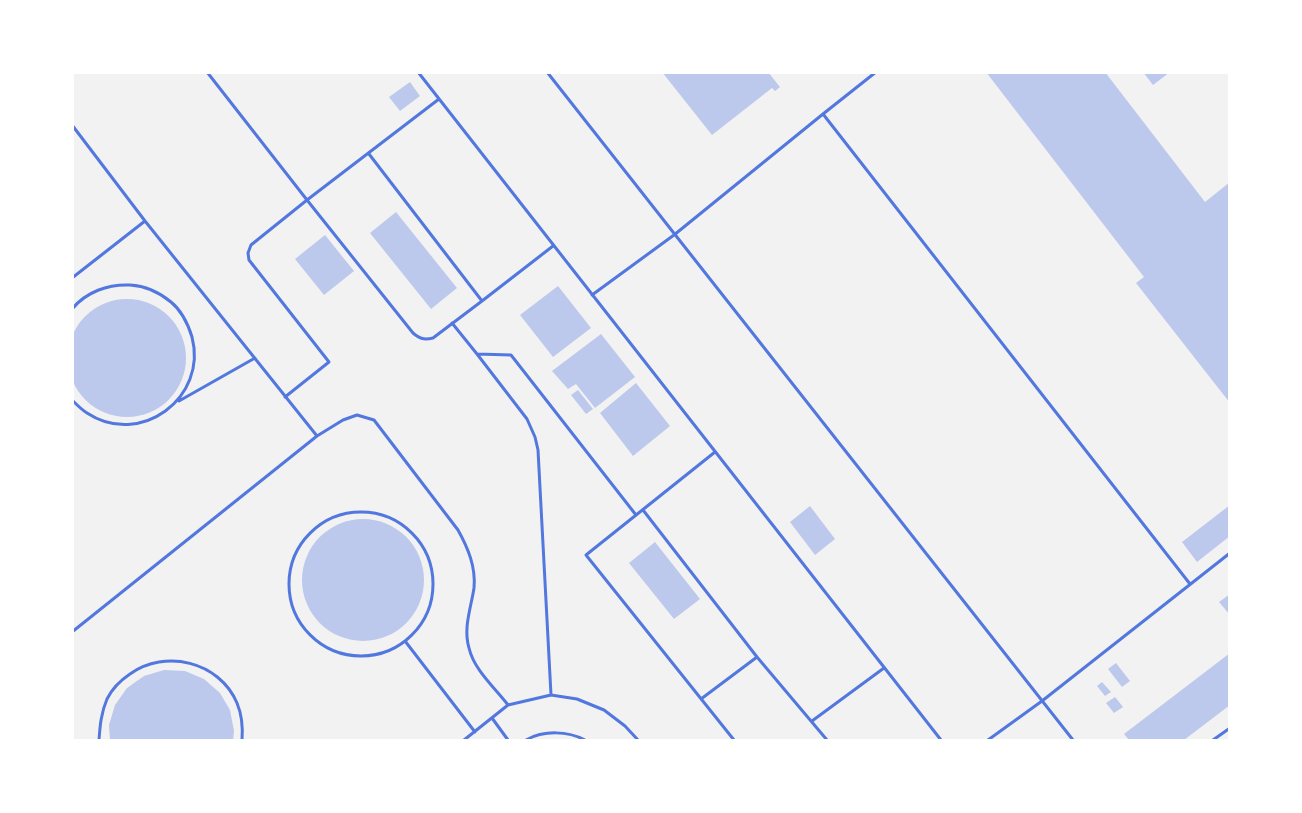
<!DOCTYPE html>
<html>
<head>
<meta charset="utf-8">
<style>
	body { margin:0 }
	#map { position:relative; width:1302px; height:813px; overflow:hidden; background:#f2f2f2; font-family:Arial,sans-serif }
	canvas { display:block }
	.frame { position:absolute; inset:0; border:74px solid #fff; pointer-events:none }
</style>
</head>
<body>
<div id="map">
<canvas width="1302" height="813"></canvas>
<div class="frame"></div>
</div>
<script>
const c = document.querySelector('canvas').getContext('2d');
c.lineJoin = 'round';
function fillPath(path, color) { c.fillStyle = color; c.fill(path, 'evenodd'); }
function stroke(path, color, width, dash) { c.strokeStyle = color; c.lineWidth = width; c.lineCap = dash ? 'butt' : 'round'; c.setLineDash(dash || []); c.stroke(path); }
fillPath(new Path2D(`
	M662,72H768L780,87L775,91L772,88L712,135Z
	M986,72H1105L1205,202L1230,182V403L1136,283L1144,277Z
	M1143,72H1170L1153,85Z
	M410,82L420,96L400,111L389,97Z
	M396,212L457,288L431,309L370,233Z
	M325,235L354,271L324,295L295,259Z
	M558,286L591,328L553,357L520,315Z
	M68 358a59 59 0 1 1 118 0a59 59 0 1 1-118 0Z
	M601,334L635,377L595,408L576,384L568,389L552,371Z
	M636,383L670,426L633,456L600,413Z
	M578,390L593,409L586,414L571,395Z
	M1230,505V536L1197,562L1182,542Z
	M810,506L835,539L815,555L790,522Z
	M302 580a61 61 0 1 1 122 0a61 61 0 1 1-122 0Z
	M655,542L700,599L674,619L629,563Z
	M1230,594V615L1219,602Z
	M1230,653V705L1184,740H1129L1124,734Z
	M1116,663L1130,681L1122,687L1108,669Z
	M164,670L185,671L204,679L220,693L230,710L234,731L233,740H110L109,725L115,705L127,688L144,676Z
	M1102,682L1111,692L1105,696L1097,686Z
	M1115,697L1123,707L1114,713L1106,703Z`), '#bdc9ec');
stroke(new Path2D(`
	M207,72L307,200L439,99
	M418,72L941,740
	M547,72L1073,740
	M823,114L1190,584
	M72,125L145,221L317,436
	M369,154L482,301L553,246
	M72,278L145,221
	M592,295L674,235L823,114L876,72
	M72,309C86,292 108,284 130,285C146,286 159,292 171,302C182,311 188,324 192,337C208,398 140,448 87,413C82,410 77,405 72,400
	M452,323L477,354L511,355L636,515
	M477,354L527,419L535,437L538,450L551,695
	M285,397L329,362L249,260L248,253L251,245L307,200L413,333C420,339 424,340 433,338L482,301
	M179,401L255,358
	M715,452L586,555L734,740
	M643,510L757,657L827,740
	M289 584a72 72 0 1 1 144 0a72 72 0 1 1-144 0Z
	M72,632L317,436L343,420L357,415L374,420L458,530C468,548 476,567 474,588C471,608 463,628 469,648C474,670 495,688 508,705
	M405,641L475,732
	M701,699L757,657
	M492,718L508,740
	M812,721L884,668
	M99,740C100,726 101,713 107,699C112,689 121,680 130,674C165,649 219,661 237,703C242,715 243,727 242,740
	M464,740L508,705L551,695L577,699L604,710L625,726L638,740
	M526,740C544,730 568,731 585,740
	M988,740L1042,701L1230,553
	M1213,740L1230,728`), '#5277de', 3);
</script>
</body>
</html>
